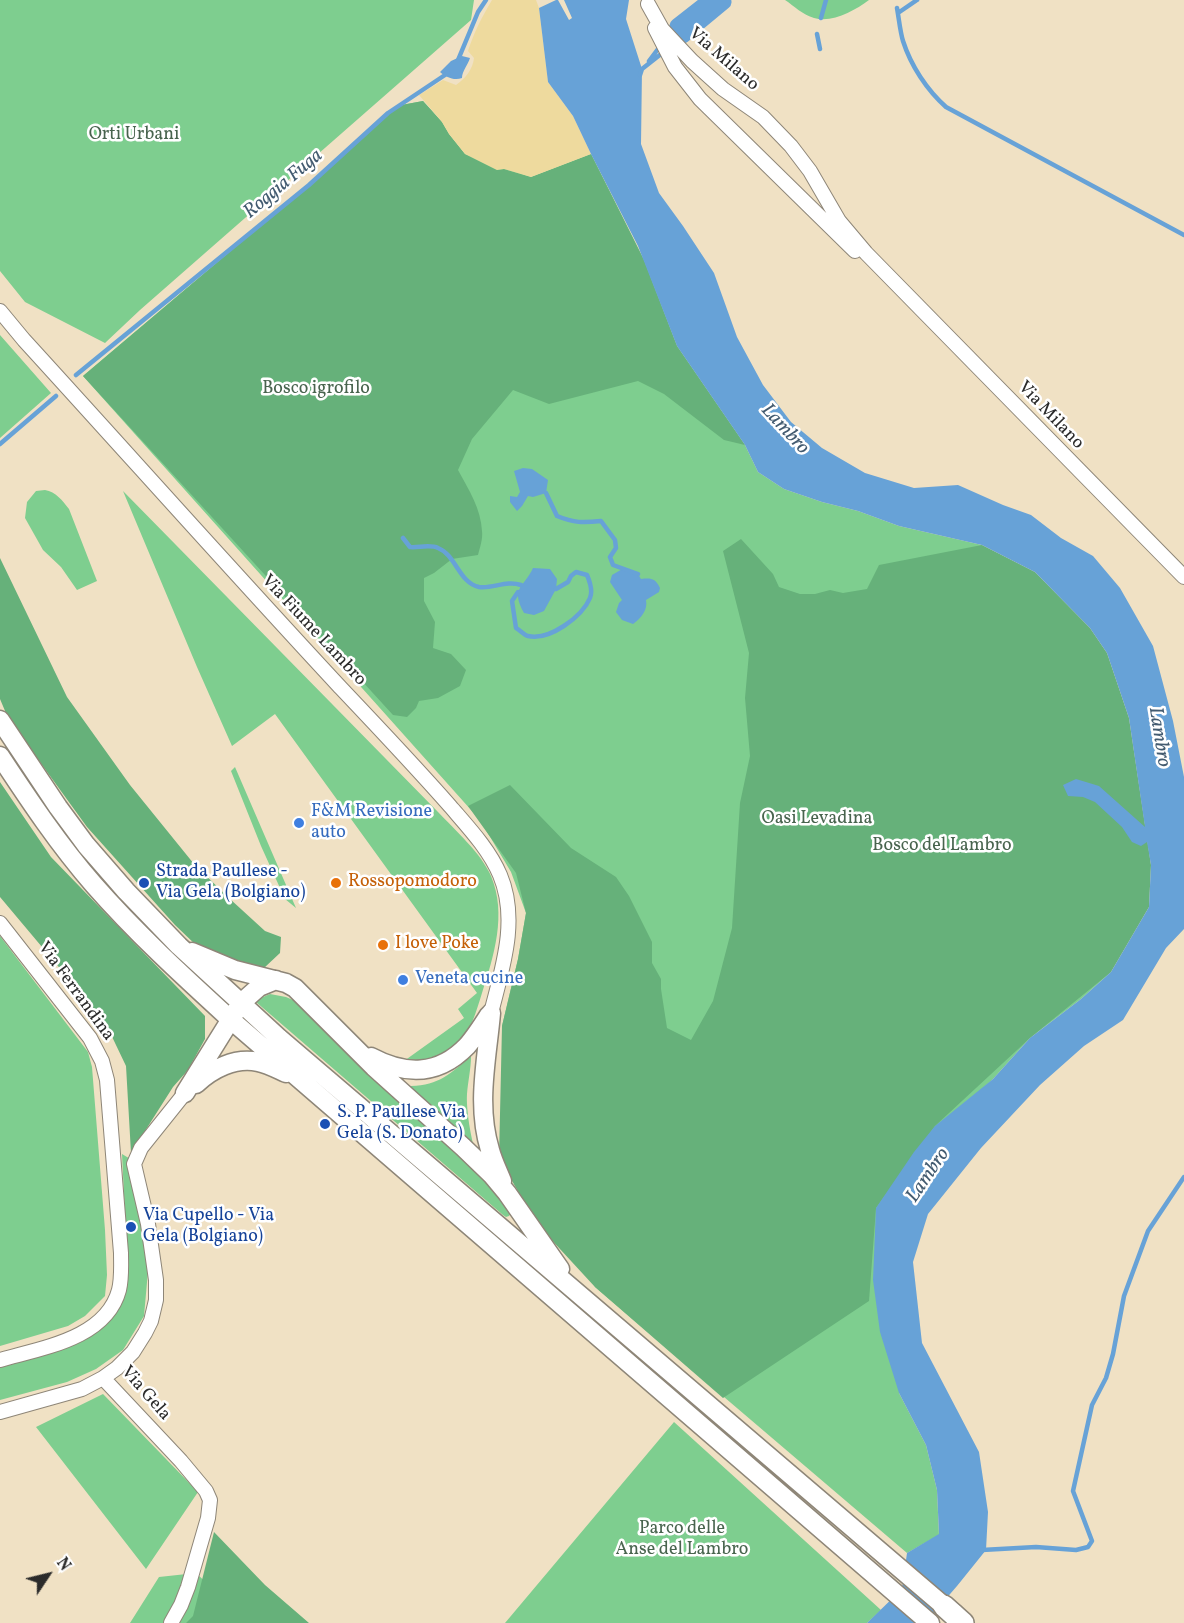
<!DOCTYPE html>
<html>
<head>
<meta charset="utf-8">
<style>
	body { margin:0 }
	#map { position:relative; width:1184px; height:1623px; overflow:hidden; background:#f0e1c4; font-family:Vollkorn,serif }
	canvas { display:block }
	.north { position:absolute; left:18px; top:1545px; width:60px; height:60px; -webkit-text-stroke:4px #fff; paint-order:stroke; rotate:55deg; font-size:16px; font-weight:700; line-height:24px; text-align:center; color:#2b2b2b }
	.north::after { content:''; display:block; margin:auto; width:21px; height:27px; background:#2b2b2b; clip-path:polygon(50% 0,100% 100%,50% 72%,0 100%) }
</style>
</head>
<body>
<div id="map">
<canvas width="1184" height="1623"></canvas>
<div class="north">N</div>
</div>
<script>
const c = document.querySelector('canvas').getContext('2d');
c.lineJoin = 'round';
function fillPath(path, color) { c.fillStyle = color; c.fill(path, 'evenodd'); }
function stroke(path, color, width, dash) { c.strokeStyle = color; c.lineWidth = width; c.lineCap = dash ? 'butt' : 'round'; c.setLineDash(dash || []); c.stroke(path); }
function write(font, color, halo, rows, align = 'center') {
  c.font = font + ' Vollkorn,serif'; c.lineWidth = 5; c.setLineDash([]); c.textBaseline = 'middle'; c.strokeStyle = halo; c.fillStyle = color; for (const [text, x, y, turn = 0] of rows) {
    c.save(); c.translate(x, y); c.rotate((+turn || 0) * Math.PI / 180); c.textAlign = isNaN(turn) ? turn : align; if (halo) c.strokeText(text, 0, 0); c.fillText(text, 0, 0); c.restore();
  }
}
fillPath(new Path2D(`
	M0,0H474L471,20L140,310L105,343L25,302L0,271Z
	M785,0H869C854,11 833,23 814,18C803,15 794,6 785,0Z
	M423,101L442,122L449,134L465,154L531,177L591,154L644,260L677,346L745,445L758,472L784,489L822,502L858,511L899,526L982,545L1111,972L1081,999L1030,1038L993,1079L914,1152L899,1393L926,1445L937,1490L939,1535L907,1553L595,1287L502,1026L518,959L526,913L511,872L480,820L83,376L324,172L396,106Z
	M0,335L51,393L0,438Z
	M45,490C56,492 62,500 69,509L97,581L77,590L61,567L43,550L25,518L27,502L36,491Z
	M123,491L438,812C454,829 482,854 491,876C507,914 494,956 482,993C476,1012 471,1032 456,1046C450,1051 439,1058 432,1060C424,1062 413,1061 404,1061L464,1018L458,1009L477,993L275,714L232,746L197,667Z
	M235,767L296,908L285,899L261,846L231,771Z
	M0,936L88,1052L92,1067L105,1230L107,1275L105,1296L85,1316L68,1326L0,1346Z
	M270,994L286,997L293,1000L386,1091L438,1135L475,1170L509,1209L511,1213L509,1216L506,1217L503,1215L256,1002L263,997Z
	M471,1056C471,1069 468,1081 467,1094C466,1110 471,1138 476,1155L400,1086C435,1087 445,1079 471,1056Z
	M122,1154L132,1160L148,1271L144,1316L123,1350L96,1369L67,1382L0,1400V1365L61,1350L83,1341L103,1327L113,1311L127,1254Z
	M103,1394L198,1492L146,1569L36,1427Z
	M674,1422L881,1610L867,1623H505Z
	M196,1573L249,1623H130L159,1577Z`), '#7ece8f');
fillPath(new Path2D(`
	M423,101L442,122L449,134L465,154L497,170L504,169L531,177L591,154L644,260L677,346L745,445L724,440L664,394L638,381L549,404L513,390L472,439L458,470C469,490 481,509 482,531C483,539 480,547 478,555L452,559L434,573L424,578V601L435,622L433,648L451,654L466,670L460,686L438,698L419,701L416,708L407,717L393,715L83,376L324,172L396,106Z
	M741,539L773,574L779,587L800,594H815L830,590L843,593L867,589L879,565L982,545L1035,572L1090,628L1107,653L1129,718L1151,865L1149,907L1111,972L1030,1038L935,1126L876,1208L869,1301L723,1398L595,1287L536,1223L499,1158L502,1026L518,959L526,913L516,873L468,806L510,785L571,848L616,877L629,896L652,942V963L661,979V989L667,1028L691,1040L713,1001L732,928L740,803L750,756L745,698L749,653L723,551Z
	M0,558L67,697L130,785L194,864L230,899L265,931L281,937L280,953L264,968L238,965L198,947L175,925L87,827L8,718L0,699Z
	M0,782L51,857L205,1016V1039L188,1070L173,1087L131,1153L126,1066L105,1022L0,897Z
	M214,1532L265,1585L309,1623H186L193,1616Z`), '#66b17a');
fillPath(new Path2D(`
	M492,0H536L539,8L548,82L573,116L591,154L531,177L504,169L497,170L465,154L449,134L442,122L419,95L443,80L456,85C465,79 473,69 474,58L468,51C474,32 482,17 492,0Z`), '#eeda9e');
fillPath(new Path2D(`
	M556,0H558L569,20L572,18L564,0H629L626,19L642,69L641,144L659,193L683,226L714,273L737,337L763,385L791,422L822,448L865,473L914,488L958,485L1003,505L1031,515L1061,538L1093,556L1120,588L1153,646L1173,721L1184,777V929L1166,948L1123,1020L1084,1046L1040,1085L981,1148L928,1214L913,1262L922,1343L979,1452L988,1512L986,1550L957,1586L925,1623H867L902,1589L907,1553L939,1534L937,1490L926,1445L899,1393L880,1332L873,1280L876,1208L914,1152L935,1126L993,1079L1030,1038L1081,999L1111,972L1149,907L1151,865L1147,842L1141,846L1132,842L1122,827L1095,802L1083,797L1068,796L1063,785L1076,779L1099,786L1145,827L1129,718L1107,653L1090,628L1035,572L982,545L899,526L858,511L822,502L784,489L758,472L745,445L677,346L638,246L591,154L573,116L548,82L539,8Z
	M462,56L470,58C468,65 462,71 462,78C454,81 446,77 440,72L451,61Z
	M523,468L532,469L548,480L546,493L533,497L528,496L522,506L517,511L510,502V496L517,497L520,492L514,471Z
	M533,568L550,569L557,579L556,589L544,611L534,615L524,613C510,587 524,588 533,568Z
	M624,568L638,574L641,579C651,578 655,578 660,588L659,592L646,600C648,610 641,618 633,624L622,620L616,612L619,603L622,600L610,582L612,575Z`), '#67a2d7');
stroke(new Path2D(`
	M897,8C899,19 900,31 903,41C911,66 927,90 946,107L1184,235
	M898,13L917,0
	M821,18L826,0
	M817,34L820,49
	M458,60L478,12L486,0
	M649,61L658,49
	M640,75L642,69L661,54
	M76,375L309,185L388,113L448,73
	M0,444L56,396
	M546,493L557,516C574,523 583,523 601,521L615,540L616,548L610,557L613,565L638,574
	M403,538L410,547C418,548 430,544 438,548C456,555 459,583 479,587C493,589 506,580 521,585
	M518,592L512,601L516,628C520,630 524,635 528,636C549,641 582,617 590,598C593,591 590,582 587,575L576,572L571,576L568,582L556,589
	M982,1550L1036,1547L1076,1550L1088,1547L1092,1541L1073,1491L1092,1405L1106,1378L1113,1354L1124,1296L1148,1231L1184,1177`), '#67a2d7', 4.5);
stroke(new Path2D(`
	M677,26L710,0
	M683,36L724,2`), '#67a2d7', 15);
const minor = new Path2D(`
	M648,4L662,29L692,61L723,89L763,117L791,146L810,171L839,221L866,253L1184,577
	M655,28L675,67L700,99L855,251
	M0,311L24,340C129,455 233,572 339,686C376,725 414,765 450,806C468,827 489,849 500,875C519,920 502,969 491,1013
	M0,923L90,1038L102,1061L107,1080L121,1253C121,1266 122,1278 119,1290C106,1339 41,1348 0,1360
	M103,1378L181,1461L206,1491L210,1500L208,1518L188,1587L181,1605L171,1623
	M0,1412L82,1389L103,1378L117,1368L133,1352L145,1333L151,1321L156,1300V1280L148,1224L134,1164L141,1148L185,1093`);
const major = new Path2D(`
	M0,720L58,807L86,845L126,891L179,946L279,1038L944,1606L955,1614
	M0,756C29,800 59,845 94,885C136,933 183,976 230,1019L930,1623
	M192,952L235,970L286,983L295,988L374,1067L463,1147L492,1175L507,1193L560,1269
	M491,1013C487,1059 476,1105 490,1150C493,1161 498,1171 502,1181
	M371,1057C405,1075 438,1076 467,1046C475,1037 482,1026 489,1015
	M196,1084C212,1069 235,1057 258,1062C268,1064 277,1069 286,1073
	M185,1093L241,1003L259,987L276,980`);
const highway = new Path2D(`
	M944,1606L963,1623`);
stroke(minor, '#8e8678', 16);
stroke(major, '#8e8678', 21);
stroke(highway, '#8e8678', 24);
stroke(minor, '#fff', 14);
stroke(major, '#fff', 18);
stroke(highway, '#fff', 21);
for (const [x, y, r, color] of [
	[299,823,6,"#3f7fe0"],
	[144,883,6,"#1a4fb4"],
	[336,883,6,"#e8710a"],
	[383,945,6,"#e8710a"],
	[403,980,6,"#3f7fe0"],
	[325,1124,6,"#1a4fb4"],
	[131,1227,6,"#1a4fb4"]
]) { const dot = new Path2D(); dot.arc(x, y, r, 0, 2 * Math.PI); c.fillStyle = color; c.fill(dot); stroke(dot, '#fff', 2); }
write('18px', '#2b2b2b', '#fff', [
	["Via Milano",723,60,41],
	["Via Milano",1050,416,46],
	["Via Fiume Lambro",313,631,47],
	["Via Ferrandina",75,992,54],
	["Via Gela",145,1394,49]
]);
write('18px', '#48644e', '#fff', [
	["Orti Urbani",134,136],
	["Bosco igrofilo",316,390],
	["Oasi Levadina",817,820],
	["Bosco del Lambro",942,847],
	["Parco delle",682,1530],
	["Anse del Lambro",682,1551]
]);
write('18px', '#366cbe', '#fff', [
	["F&M Revisione",311,813],
	["auto",311,834],
	["Veneta cucine",415,980]
], 'left');
write('18px', '#164399', '#fff', [
	["Strada Paullese -",156,873],
	["Via Gela (Bolgiano)",156,894],
	["S. P. Paullese Via",337,1114],
	["Gela (S. Donato)",337,1135],
	["Via Cupello - Via",143,1217],
	["Gela (Bolgiano)",143,1238]
], 'left');
write('18px', '#c56008', '#fff', [
	["Rossopomodoro",348,883],
	["I love Poke",395,945]
], 'left');
write('italic 20px', '#435b70', '#fff', [
	["Roggia Fuga",284,185,-40],
	["Lambro",784,430,47],
	["Lambro",1158,737,81],
	["Lambro",929,1176,-56]
]);
</script>
</body>
</html>
